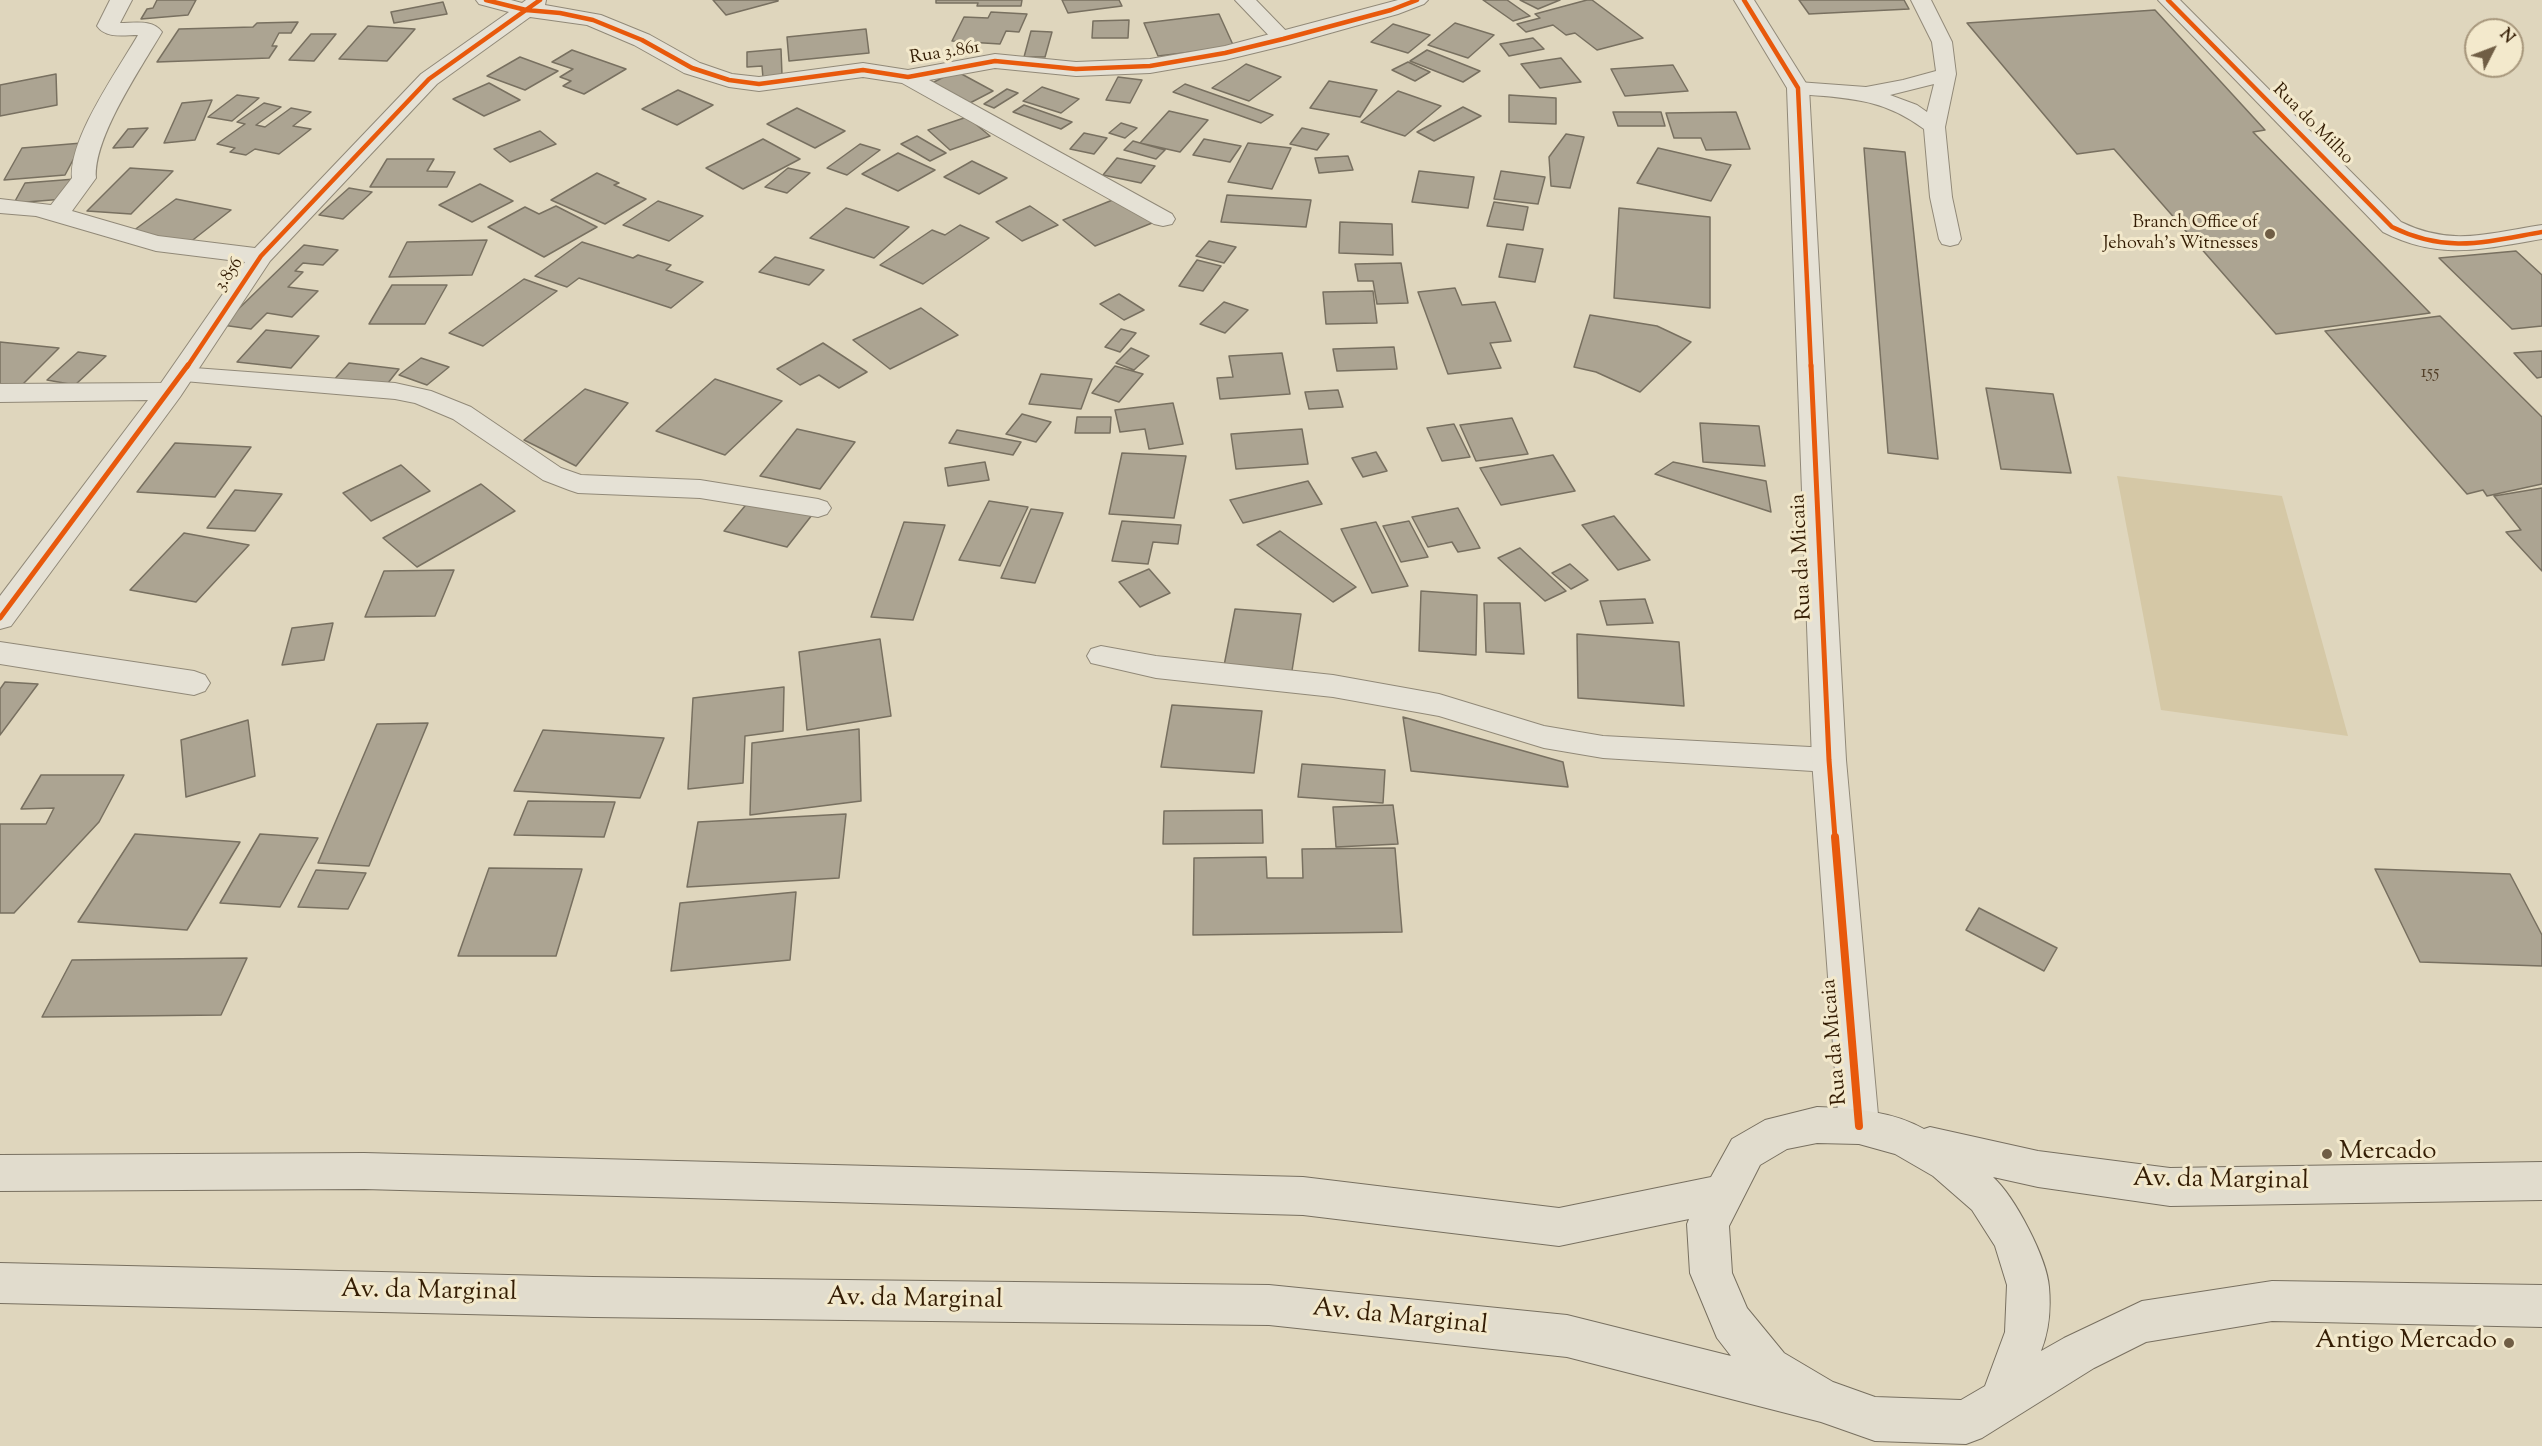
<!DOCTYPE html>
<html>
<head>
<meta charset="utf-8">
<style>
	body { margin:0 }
	#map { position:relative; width:2542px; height:1446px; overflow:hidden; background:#dfd6bd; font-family:"Sorts Mill Goudy",serif }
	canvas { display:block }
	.north { position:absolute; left:2464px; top:18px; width:60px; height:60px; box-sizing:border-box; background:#f3e9cc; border:2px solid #a7977c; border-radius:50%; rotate:48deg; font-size:16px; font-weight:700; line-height:24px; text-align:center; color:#341d04 }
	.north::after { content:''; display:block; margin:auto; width:21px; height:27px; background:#705e45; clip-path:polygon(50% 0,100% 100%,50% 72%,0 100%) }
</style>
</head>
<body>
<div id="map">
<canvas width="2542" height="1446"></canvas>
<div class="north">N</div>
</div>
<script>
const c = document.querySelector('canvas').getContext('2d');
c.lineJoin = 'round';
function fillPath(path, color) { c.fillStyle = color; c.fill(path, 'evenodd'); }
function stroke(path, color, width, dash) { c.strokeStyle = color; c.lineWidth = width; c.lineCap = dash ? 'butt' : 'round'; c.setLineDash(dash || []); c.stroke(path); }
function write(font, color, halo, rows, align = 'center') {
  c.font = font + ' "Sorts Mill Goudy",serif'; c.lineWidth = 6; c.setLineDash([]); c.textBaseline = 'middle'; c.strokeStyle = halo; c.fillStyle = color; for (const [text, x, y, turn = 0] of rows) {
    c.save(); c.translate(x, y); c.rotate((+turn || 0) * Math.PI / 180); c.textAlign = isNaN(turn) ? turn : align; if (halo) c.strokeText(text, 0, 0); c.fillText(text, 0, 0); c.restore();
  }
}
fillPath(new Path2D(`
	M2117,476L2282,496L2348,736L2161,710Z`), '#d5c8a6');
const building = new Path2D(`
	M157,0H196L188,15L141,19L147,9L153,8Z
	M713,0H778V1L726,15Z
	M936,0H1022L1021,6H977L978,3H936Z
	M1062,0H1119L1122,6L1068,13Z
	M1483,0H1507L1530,16L1513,21Z
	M1520,0H1560L1538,9Z
	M1587,0H1592L1643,38L1597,50L1575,33L1566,35L1553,25L1526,32L1517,24L1540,18L1535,14Z
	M1799,0H1904L1909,9L1809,14Z
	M443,2L447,14L394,23L391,12Z
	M2155,10L2265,130L2253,132L2430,313L2276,334L2114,149L2077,154L1967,23Z
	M991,12L1027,14L1019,32L1006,31L1000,44L952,41L964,17L988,18Z
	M1219,14L1234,47L1158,56L1144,23Z
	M1129,20L1128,38H1092L1093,21Z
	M298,22L291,33H279L272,46H277L269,58L157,62L179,29L253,27L257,23Z
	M1455,23L1494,35L1468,58L1428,45Z
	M1393,24L1430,35L1408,53L1371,42Z
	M368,26L415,29L387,61L339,59Z
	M866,29L869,53L789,61L787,37Z
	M1031,31L1052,32L1045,57H1024Z
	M311,34H336L314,61L289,60Z
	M1533,38L1544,49L1509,56L1500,44Z
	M781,49L782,75L763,78L762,66L747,67V52Z
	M572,50L626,69L584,94L563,86L571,81L560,77L573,69L552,62Z
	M1427,50L1480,71L1463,82L1410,61Z
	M520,57L558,71L525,90L487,76Z
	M1561,58L1581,82L1540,88L1521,64Z
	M1408,62L1430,72L1415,81L1392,70Z
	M1246,64L1281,77L1249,101L1212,88Z
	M1673,65L1688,91L1625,96L1611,69Z
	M956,71L993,91L968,104L930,84Z
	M56,74L57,105L0,116V85Z
	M1118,77L1142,80L1130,103L1106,100Z
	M1329,81L1377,90L1360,117L1310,108Z
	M489,83L520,100L484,116L453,99Z
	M1185,84L1273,115L1261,123L1173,92Z
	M1042,87L1079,99L1061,113L1023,101Z
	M1007,89L1018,93L994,108L984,104Z
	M678,90L713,105L677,125L642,109Z
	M1398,91L1441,106L1405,136L1361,122Z
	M237,95L259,98L232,121L208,117Z
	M1509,95L1556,98V124L1509,122Z
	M212,100L195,140L164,143L182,103Z
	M264,103L281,107L256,125L265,127L291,108L311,112L293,126L311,129L279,154L255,149L246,155L230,152L235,148L217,144L245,124L237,122Z
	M1024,105L1072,122L1061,129L1013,112Z
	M1463,107L1481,116L1434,141L1417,132Z
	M797,108L845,131L815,148L767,124Z
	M1169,111L1208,120L1180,152L1140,143Z
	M1613,112H1661L1665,126H1618Z
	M1736,112L1750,149L1706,150L1701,138H1674L1666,113Z
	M967,117L990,136L950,150L928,130Z
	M1121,123L1137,128L1125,138L1109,133Z
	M148,128L133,147L113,148L128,129Z
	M1302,128L1329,134L1317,150L1290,144Z
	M540,131L556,144L510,162L494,149Z
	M1084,133L1107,138L1094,154L1070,149Z
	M1566,134L1584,137L1570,188L1551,186L1549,157Z
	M917,136L946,153L930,161L901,144Z
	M763,139L800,159L743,189L706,168Z
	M1204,139L1241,146L1230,162L1193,155Z
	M1133,141L1165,150L1156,159L1124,150Z
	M82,143L65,175L4,180L22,148Z
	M1248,143L1291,148L1272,189L1228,182Z
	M860,144L880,150L847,175L827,168Z
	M1658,148L1731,165L1711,201L1637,183Z
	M1864,148L1905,152L1938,459L1888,453Z
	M898,153L935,170L898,191L862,174Z
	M1348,156L1353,170L1319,173L1315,158Z
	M1117,158L1155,166L1141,183L1103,175Z
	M387,159H434L427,171L455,172L447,187H370Z
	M972,161L1007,178L979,194L944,177Z
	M130,168L173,171L131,214L87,211Z
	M788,168L810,173L787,193L765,187Z
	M1419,171L1474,177L1468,208L1412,202Z
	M1501,171L1545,177L1538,204L1494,199Z
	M597,173L619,183L614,185L646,199L605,224L551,200Z
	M75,179L64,199L14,203L25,183Z
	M480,184L513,201L472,222L439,205Z
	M349,188L372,192L343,219L319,215Z
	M1227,195L1311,200L1306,227L1221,222Z
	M1120,197L1152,223L1095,246L1063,220Z
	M176,199L231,210L189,243L133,231Z
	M658,201L703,216L669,241L623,225Z
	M1494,202L1528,207L1523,230L1487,226Z
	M556,206L597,227L544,257L488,227L525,207L539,214Z
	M1030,206L1058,225L1022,241L996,222Z
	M846,208L909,227L874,258L810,238Z
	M1619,208L1710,217V308L1614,298Z
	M1340,222L1392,224L1393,255L1339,253Z
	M960,225L989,238L923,284L880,265L932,230L945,235Z
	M487,240L472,275L389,277L407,242Z
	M1209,241L1236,247L1224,263L1196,256Z
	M582,242L633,258L638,255L671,265L666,270L703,282L671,308L579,278L567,287L535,276Z
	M1507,244L1543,249L1535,282L1499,277Z
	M304,245L338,250L323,265L303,263L295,271L303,272L288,287L318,291L292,317L267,313L251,329L222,325Z
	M2516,251L2542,275V326L2512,329L2439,258Z
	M775,257L824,270L809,285L759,272Z
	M1197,260L1221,266L1203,291L1179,286Z
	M1401,263L1408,303L1377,304L1373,281H1358L1355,264Z
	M524,279L557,291L483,346L449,333Z
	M392,285H447L425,324H369Z
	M1455,288L1462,305L1495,302L1511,341L1490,343L1501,368L1448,374L1418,292Z
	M1373,291L1377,323L1326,324L1323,292Z
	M1119,294L1144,310L1124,320L1100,304Z
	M1224,302L1248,310L1225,333L1200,324Z
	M921,308L958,335L890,369L853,340Z
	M1590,315L1657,326L1691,342L1640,392L1596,372L1574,367Z
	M2440,316L2542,417V484L2487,496L2483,490L2467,494L2325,331Z
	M1121,329L1136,333L1120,352L1105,347Z
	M266,330L319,336L291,368L237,362Z
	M0,342L59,348L21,386L0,384Z
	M823,343L867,372L839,388L819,375L800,385L777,369Z
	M1394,347L1397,369L1337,371L1333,349Z
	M1131,348L1149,356L1134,370L1116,363Z
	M2542,351V377L2537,378L2514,353Z
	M78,352L106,356L75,385L47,380Z
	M1282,353L1290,394L1220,399L1217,378L1233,377L1229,356Z
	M421,358L449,367L427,385L399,375Z
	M349,363L399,369L384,388L332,382Z
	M1115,366L1143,374L1119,402L1092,393Z
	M1041,374L1092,379L1081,409L1029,404Z
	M715,379L782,401L725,455L656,431Z
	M1986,388L2053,394L2071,473L2001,469Z
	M585,389L628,403L576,466L524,440Z
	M1338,390L1343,407L1309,409L1305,392Z
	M1173,403L1183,444L1149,449L1145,429L1120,432L1115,410Z
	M1022,414L1051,422L1036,442L1006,434Z
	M1077,417H1111L1110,433H1075Z
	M1512,418L1528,454L1476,461L1460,425Z
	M1700,423L1759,426L1765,466L1703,462Z
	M1454,424L1470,457L1442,461L1427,428Z
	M797,429L855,442L820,489L760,476Z
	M1302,429L1308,464L1236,469L1231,434Z
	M957,430L1021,442L1013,455L949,443Z
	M175,443L251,447L215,497L137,492Z
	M1376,452L1387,471L1363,477L1352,458Z
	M1122,453L1186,456L1174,518L1109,514Z
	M1553,455L1575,491L1501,505L1480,468Z
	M985,462L989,480L948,486L945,468Z
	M1673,462L1766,481L1771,512L1655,474Z
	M401,465L430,491L371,521L343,493Z
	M1308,481L1322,504L1243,523L1230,500Z
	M481,484L515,511L417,567L383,538Z
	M2542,488V571L2506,532L2521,530L2494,496Z
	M235,490L282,494L255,531L207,528Z
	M750,500L812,515L787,547L724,531Z
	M989,501L1028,507L1000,566L959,560Z
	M1458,508L1480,548L1458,552L1452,542L1428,547L1412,517Z
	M1031,509L1063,513L1035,583L1001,578Z
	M1614,516L1650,560L1618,570L1582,525Z
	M1122,521L1181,525L1178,544L1153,542L1148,564L1112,561Z
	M1409,521L1428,557L1401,562L1383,526Z
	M904,522L945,525L913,620L871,617Z
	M1376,522L1408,586L1372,593L1341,529Z
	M1280,531L1356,587L1333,602L1257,545Z
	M184,533L249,545L196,602L130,590Z
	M1520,548L1566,591L1545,601L1498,558Z
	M1570,564L1588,580L1571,589L1552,573Z
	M1149,569L1170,593L1140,607L1119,582Z
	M454,570L435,616L365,617L384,571Z
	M1421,591L1477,595L1476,655L1419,651Z
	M1645,599L1653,623L1607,625L1600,601Z
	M1484,603H1520L1524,654L1486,652Z
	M1235,609L1301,614L1291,677L1223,671Z
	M333,623L324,660L282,665L292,628Z
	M1577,634L1679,642L1684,706L1578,698Z
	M880,639L891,716L807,730L799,652Z
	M5,682L38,684L0,735V689Z
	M784,687L783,731L745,736L743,783L688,789L693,698Z
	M1172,705L1262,711L1254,773L1161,767Z
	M1403,717L1563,762L1568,787L1411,771Z
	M248,720L255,776L186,797L181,740Z
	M428,723L369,866L318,863L377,724Z
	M859,729L861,801L750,815L752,743Z
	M543,730L664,738L640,798L514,791Z
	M1302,764L1385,770L1383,803L1298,797Z
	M41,775H124L99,822L14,913H0V824H46L54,808L21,809Z
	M528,801L615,802L604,837L514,835Z
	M1393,805L1398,844L1336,847L1333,807Z
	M1262,810L1263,843L1163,844L1164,811Z
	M846,814L839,878L687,887L698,822Z
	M135,834L240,842L187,930L78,922Z
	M260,834L318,838L280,907L220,903Z
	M1395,848L1402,932L1193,935L1194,858L1266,857L1267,878H1303L1302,849Z
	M489,868L582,869L556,956H458Z
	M2375,869L2510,874L2542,935V966L2420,962Z
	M316,870L366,873L348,909L298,907Z
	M796,892L790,960L671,971L680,903Z
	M1979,908L2057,948L2044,971L1966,930Z
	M247,958L221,1015L42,1017L72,960Z`);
fillPath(building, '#aca492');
stroke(building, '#787060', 1.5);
const service = new Path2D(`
	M1235,0H1256L1290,35L1293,39L1290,43H1276Z
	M1911,0H1931L1952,42L1956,74L1945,127L1952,197L1961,239L1958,244L1950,246L1942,244L1939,239L1930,197L1924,129C1882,98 1848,98 1798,94L1791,92L1788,88L1791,84L1798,82L1866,87L1903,80L1936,71L1932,42ZM1934,84L1927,112L1917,105L1890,95Z
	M181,367L395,383L431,391L471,407L561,468L581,475L700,480L818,499L827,502L831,508L827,514L818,517L700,498L578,493L569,490L543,480L453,419L415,403L395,399L172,380L169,375L172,370Z
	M1101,646L1156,656L1333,675L1439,694L1544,726L1603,736L1829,748L1840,752L1844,760L1840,768L1829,772L1603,758L1544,748L1439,716L1333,697L1156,678L1091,663L1087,656L1091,649Z`);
const minor = new Path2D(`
	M110,0H132L120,23C135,23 153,19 162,32C141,68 93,138 96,178L72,211L158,236L255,248L421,74L509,12L479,4L476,0H511L522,3L526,0H546L545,5L601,15L650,35L700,63L732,74L759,77L863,63L908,70L995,54L1076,62L1150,59L1225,46L1398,0H1428L1424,4L1398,14L1291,44L1225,60L1150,73L1076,76L995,68L929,80L1172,214L1175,219L1172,224L1163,226L1154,224L902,83L863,77L759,91L729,87L684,73L634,45L587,25L530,17L437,84L270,261L180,397L11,626L0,629V596L148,400L0,402V384L161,383L245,262L156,251L36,216L0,213V199L51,205L72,178C69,138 118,70 138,35C124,35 106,39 97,26Z
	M1734,0H1754L1809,88L1846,760L1879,1126L1873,1139L1859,1144L1845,1139L1839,1126L1812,760L1787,88Z
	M2158,0H2180L2401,222C2452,247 2489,233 2542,225V239C2482,249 2440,261 2383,232Z
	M0,642L194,671L205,675L210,683L205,691L194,695L0,664Z`);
const primary = new Path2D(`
	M1817,1107C1853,1108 1892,1111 1924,1129L1930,1127L2038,1151L2170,1168L2542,1162V1200L2170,1206L2038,1187L1993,1177C2015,1197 2047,1258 2049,1287C2051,1310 2049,1331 2041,1351L2064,1338L2142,1301L2272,1281L2542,1285V1327L2272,1321L2146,1342L2094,1368L1982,1438L1966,1444L1875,1441L1821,1422L1567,1357L1269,1325L593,1317L0,1303V1263L593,1277L1269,1285L1567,1315L1731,1356L1717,1338L1690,1273L1687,1224L1689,1219L1559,1246L1303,1215L364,1189L0,1191V1155L364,1153L1303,1177L1559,1208L1711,1177L1732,1139L1765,1120ZM1817,1143L1859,1144L1895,1154L1933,1176L1972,1210L1995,1246L2007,1285L2005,1332L1985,1386L1961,1400L1875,1397L1833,1382L1784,1353L1747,1308L1732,1273L1729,1226L1760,1165L1787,1149Z`);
stroke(service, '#918978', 2);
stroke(minor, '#918978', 2);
stroke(primary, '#787060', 2);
fillPath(service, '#e5e1d5');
fillPath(minor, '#e5e1d5');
fillPath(primary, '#e1dccd');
stroke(new Path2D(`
	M486,0L526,10L560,13L593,20L642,40L692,68L729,80L759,84L863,70L908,77L995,61L1076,69L1150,66L1225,53L1283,39L1391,10L1417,0
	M1744,0L1798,88L1811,367
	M2168,0L2392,227C2447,254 2485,242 2542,232
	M187,367L261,256L429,79L540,0`), '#e8590c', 4.5);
stroke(new Path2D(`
	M1811,365L1829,760L1835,838
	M0,618L188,365`), '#e8590c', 5);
stroke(new Path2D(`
	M1835,837L1859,1126`), '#e8590c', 8);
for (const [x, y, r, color] of [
	[2270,234,6,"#705e45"],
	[2327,1154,6,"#705e45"],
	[2509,1343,6,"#705e45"]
]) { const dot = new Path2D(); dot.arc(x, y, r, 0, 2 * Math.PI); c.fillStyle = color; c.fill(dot); stroke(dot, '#f3e9cc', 2); }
write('18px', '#341d04', '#f3e9cc', [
	["Rua 3.861",945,54,-9],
	["Rua do Milho",2312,125,45],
	["3.856",230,275,-56]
]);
write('18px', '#341d04', '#f3e9cc', [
	["Branch Office of",2258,224],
	["Jehovah's Witnesses",2258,245]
], 'right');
write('18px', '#523f28', null, [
	["155",2430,374]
]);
write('21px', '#341d04', '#f3e9cc', [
	["Rua da Micaia",1803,557,-93],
	["Rua da Micaia",1836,1042,-95]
]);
write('26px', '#341d04', '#f3e9cc', [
	["Mercado",2339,1154],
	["Antigo Mercado",2497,1343,"right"]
], 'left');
write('26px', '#341d04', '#f3e9cc', [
	["Av. da Marginal",2221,1182,1],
	["Av. da Marginal",429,1293,1],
	["Av. da Marginal",915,1301,1],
	["Av. da Marginal",1400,1319,6]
]);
</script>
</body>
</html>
